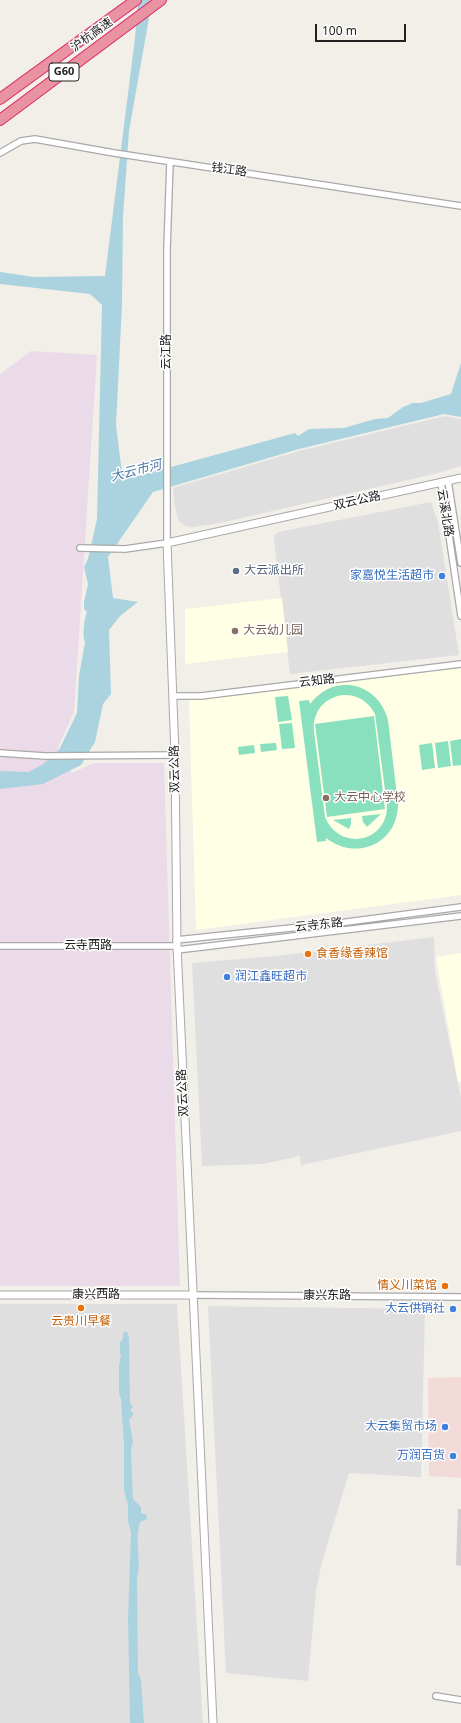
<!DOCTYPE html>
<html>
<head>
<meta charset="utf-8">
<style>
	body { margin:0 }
	#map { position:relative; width:461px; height:1723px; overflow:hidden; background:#f2efe9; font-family:"Noto Sans",sans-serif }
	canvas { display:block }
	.scale { position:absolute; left:315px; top:24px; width:91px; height:18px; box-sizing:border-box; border:2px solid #222; border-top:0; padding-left:5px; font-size:12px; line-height:14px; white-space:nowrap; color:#222; -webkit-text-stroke:3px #fff; paint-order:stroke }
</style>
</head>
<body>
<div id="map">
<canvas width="461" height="1723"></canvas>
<div class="scale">100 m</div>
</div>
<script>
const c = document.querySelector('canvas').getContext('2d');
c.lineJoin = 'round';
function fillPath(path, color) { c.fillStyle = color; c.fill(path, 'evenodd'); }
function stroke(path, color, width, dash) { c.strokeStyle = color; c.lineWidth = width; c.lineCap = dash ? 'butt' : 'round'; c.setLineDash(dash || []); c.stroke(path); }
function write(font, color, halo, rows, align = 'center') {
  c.font = font + ' "Noto Sans","Noto Sans SC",sans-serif'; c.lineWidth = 3; c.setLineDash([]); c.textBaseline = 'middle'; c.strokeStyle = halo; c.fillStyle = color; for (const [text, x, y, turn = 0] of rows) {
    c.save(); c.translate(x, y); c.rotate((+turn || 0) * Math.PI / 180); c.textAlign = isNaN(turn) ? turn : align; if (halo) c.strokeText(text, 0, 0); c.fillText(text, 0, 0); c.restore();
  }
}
fillPath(new Path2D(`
	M445,416L461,419V466L434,474L220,523L193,527L185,526L178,520L175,507L173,488L299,451Z
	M431,502L438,522L459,655L290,674L274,540V536L278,532Z
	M434,937L435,971L461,1098V1131L301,1165L300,1156L263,1164L202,1166L192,963L276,956Z
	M0,1304H177L203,1723H0Z
	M208,1306L425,1309L421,1477L349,1473L322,1562L316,1591L308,1681L226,1673Z`), '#e0dfdf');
fillPath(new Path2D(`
	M461,1377V1478L429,1476L428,1378Z`), '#f2dad9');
fillPath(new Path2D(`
	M31,351L97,355L74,712L58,747L72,773L94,763H164L180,1286H0V374Z`), '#ebdbe8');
fillPath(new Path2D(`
	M282,598L288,652L185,664V609Z
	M461,668V895L196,930L189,700Z
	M461,953V1081L458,1082L436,957Z`), '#ffffe5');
fillPath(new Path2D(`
	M458,1509H461V1566L456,1565Z`), '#d0d0d0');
fillPath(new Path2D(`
	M349,685C369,687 383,701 388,720L398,804C398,843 357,862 326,838V841L317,842L299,701L309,700L310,704C320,691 333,684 349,685ZM345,695C358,695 369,702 375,714L387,805C388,843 339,852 325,817L314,731C312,712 325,696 345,695Z
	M288,696L292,720L278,722L275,697Z
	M374,716L385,809L327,817L315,724Z
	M292,723L295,748L282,749L279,724Z
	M461,739V765L453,766L450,741Z
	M448,741L451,766L438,768L435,743Z
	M276,743L277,750L261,752L260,744Z
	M432,743L435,768L422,770L419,745Z
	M254,745L255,753L239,755L238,747Z
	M381,814L367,827L363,822L362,816Z
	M351,818V824L349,829L333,820Z`), '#88e0be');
fillPath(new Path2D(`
	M138,0H150L149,18L129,131L123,217L122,305L116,425L122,473L131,478L295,433L298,436L309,429L344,428L375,419L388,418L403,407L413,403H421L451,394L461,363V417L444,414L299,449L153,492L108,557L113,598L138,602L120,616L109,630L111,694L103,704L95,742L81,765L43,784L0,789V771L28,772L42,765L59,750L77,713L79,676L85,642C82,636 84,619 87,612L84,609V602L88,584L84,567L88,559L97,519L102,305L90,294L0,284V272L34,277L105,276L135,38Z
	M124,1331L128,1333L129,1338L130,1403L133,1407L130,1410L134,1414L129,1420L133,1442L131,1449L133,1499L141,1507V1514H146L147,1519L140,1522C134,1541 142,1560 137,1579L138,1673L141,1679L144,1723H130L128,1618L131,1532L128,1521V1505L124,1490V1444L121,1399L119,1394V1366L121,1355L120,1354V1341H122Z`), '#aad3df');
const minor = new Path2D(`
	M0,153L21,141L35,139L114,153L461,206
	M448,481L461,563
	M441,482L461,616
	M80,548L125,549L167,543V249L170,162
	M173,696H201L461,664
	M0,753L45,756L175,755
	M176,940L339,923L461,907
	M0,946H177
	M177,950L461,916
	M192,1295L461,1297
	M436,1696L461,1700`);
const tertiary = new Path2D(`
	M0,1295H192
	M213,1723L177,946L175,755L167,543L461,478`);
const motorway = new Path2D(`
	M0,99L136,0
	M0,120L161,0`);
stroke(minor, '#a9a9a9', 8);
stroke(tertiary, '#a9a9a9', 9);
stroke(motorway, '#dc2a67', 12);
stroke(minor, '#fff', 5.5);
stroke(tertiary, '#fff', 7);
stroke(motorway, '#e892a2', 10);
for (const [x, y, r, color] of [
	[236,571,4,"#5c6f8a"],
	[442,576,4,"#3f7fe0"],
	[235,631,4,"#8d6e63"],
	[326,798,4,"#8d6e63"],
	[308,954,4,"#e8710a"],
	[227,977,4,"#3f7fe0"],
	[445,1286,4,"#e8710a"],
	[81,1308,4,"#e8710a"],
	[453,1309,4,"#3f7fe0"],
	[445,1427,4,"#3f7fe0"],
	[453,1456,4,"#3f7fe0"]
]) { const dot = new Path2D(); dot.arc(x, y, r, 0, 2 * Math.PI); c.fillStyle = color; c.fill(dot); stroke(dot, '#fff', 1.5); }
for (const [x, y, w] of [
	[64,72,30]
]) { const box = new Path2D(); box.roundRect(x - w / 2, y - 9, w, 18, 3); c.fillStyle = '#fff'; c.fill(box); stroke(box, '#222', 1); }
write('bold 11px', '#222', null, [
	["G60",64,72]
]);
write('12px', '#222', '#fff', [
	["沪杭高速",92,35,-36],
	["钱江路",229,170,8],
	["云江路",167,352,-90],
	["双云公路",357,501,-13],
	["云溪北路",445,513,81],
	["云知路",317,681,-7],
	["双云公路",175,769,-91],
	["云寺东路",319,925,-6],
	["云寺西路",88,946],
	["双云公路",183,1093,-93],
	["康兴西路",96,1295],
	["康兴东路",327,1296]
]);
write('12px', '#4e5e75', '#fff', [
	["大云派出所",244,571]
], 'left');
write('12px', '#366cbe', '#fff', [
	["家嘉悦生活超市",434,576],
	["润江鑫旺超市",235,977,"left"],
	["大云供销社",445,1309],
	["大云集贸市场",437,1427],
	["万润百货",445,1456]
], 'right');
write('12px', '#785e54', '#fff', [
	["大云幼儿园",243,631],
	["大云中心学校",334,798]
], 'left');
write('12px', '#c56008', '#fff', [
	["食香缘香辣馆",316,954],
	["情义川菜馆",437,1286,"right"],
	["云贵川早餐",81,1322,"center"]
], 'left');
write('italic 13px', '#4a7aab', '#fff', [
	["大云市河",136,471,-14]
]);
</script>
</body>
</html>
